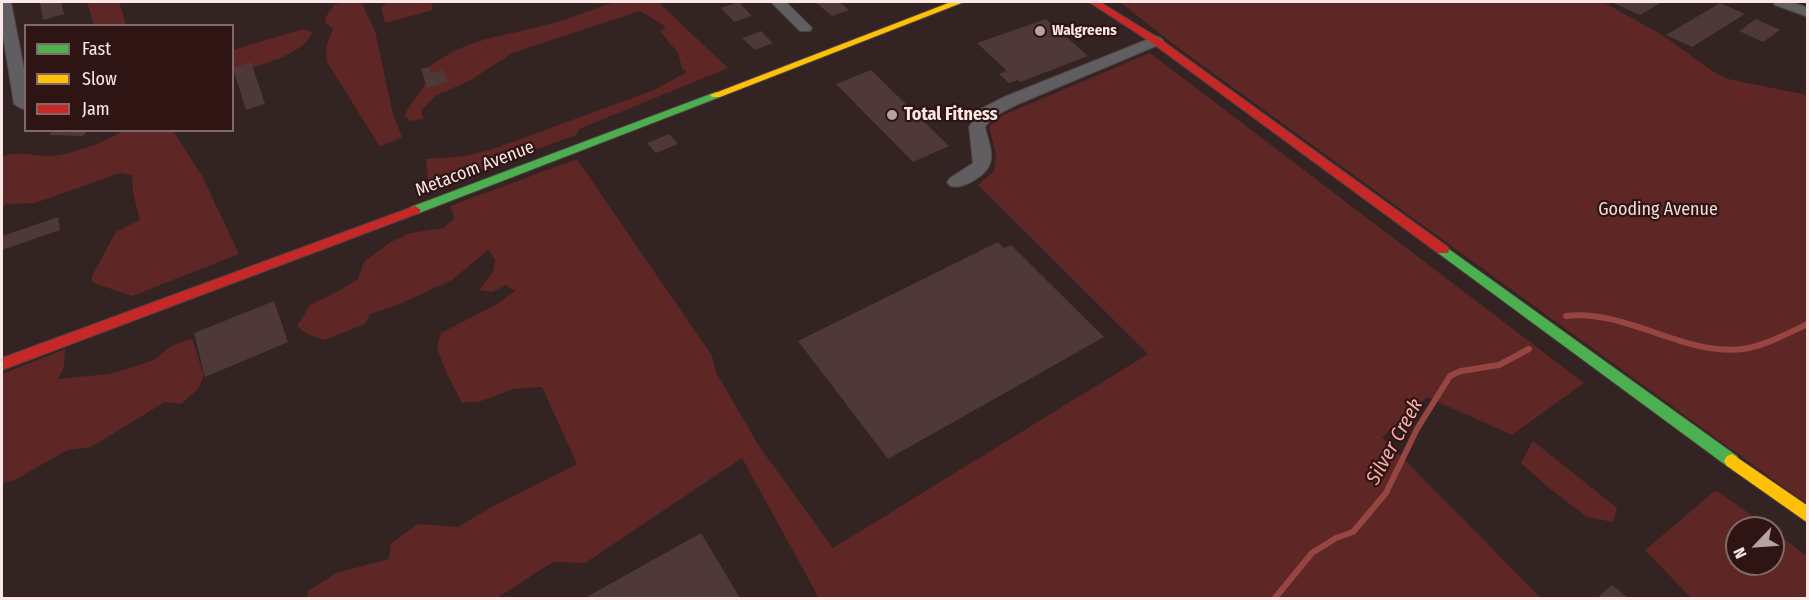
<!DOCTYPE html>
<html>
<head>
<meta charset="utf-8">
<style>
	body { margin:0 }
	#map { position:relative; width:1809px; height:600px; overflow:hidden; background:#332322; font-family:"Fira Sans Condensed",sans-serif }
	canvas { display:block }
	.frame { position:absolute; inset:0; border:3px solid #fbe8e6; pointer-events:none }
	.legend { position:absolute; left:24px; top:24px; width:210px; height:108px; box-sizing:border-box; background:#2e1412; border:2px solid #806967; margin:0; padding:8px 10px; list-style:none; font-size:18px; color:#fbe8e6 }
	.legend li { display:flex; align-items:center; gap:12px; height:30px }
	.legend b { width:30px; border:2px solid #806967 }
	.north { position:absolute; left:1725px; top:516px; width:60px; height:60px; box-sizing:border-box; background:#2e1412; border:2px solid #806967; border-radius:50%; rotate:245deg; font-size:16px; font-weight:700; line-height:24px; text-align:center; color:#fbe8e6 }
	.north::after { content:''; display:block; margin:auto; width:21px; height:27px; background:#b5a3a1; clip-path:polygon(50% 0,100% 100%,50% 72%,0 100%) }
</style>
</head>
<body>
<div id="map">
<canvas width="1809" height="600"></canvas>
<div class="frame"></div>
<ul class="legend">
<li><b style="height:8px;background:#4caf50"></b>Fast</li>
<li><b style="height:8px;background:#ffc107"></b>Slow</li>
<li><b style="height:8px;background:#c62828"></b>Jam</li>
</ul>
<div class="north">N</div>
</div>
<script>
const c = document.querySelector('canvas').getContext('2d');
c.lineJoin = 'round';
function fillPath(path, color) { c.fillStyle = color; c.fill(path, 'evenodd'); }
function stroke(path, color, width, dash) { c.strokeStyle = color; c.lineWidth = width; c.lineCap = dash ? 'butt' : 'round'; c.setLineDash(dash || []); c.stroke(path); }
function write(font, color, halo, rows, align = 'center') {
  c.font = font + ' "Fira Sans Condensed",sans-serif'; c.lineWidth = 4.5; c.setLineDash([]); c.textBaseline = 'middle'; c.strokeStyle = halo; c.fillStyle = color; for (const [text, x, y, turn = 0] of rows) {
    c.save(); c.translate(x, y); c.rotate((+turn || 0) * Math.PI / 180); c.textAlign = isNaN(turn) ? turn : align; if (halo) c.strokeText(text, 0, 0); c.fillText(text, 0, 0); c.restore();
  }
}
fillPath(new Path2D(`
	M87,2H119L126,24L94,25Z
	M342,2H361L375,31L393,114L402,137L380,147L327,62L326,48L333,28L326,23L325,18L334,5Z
	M388,2H431L433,10L385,23L381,7Z
	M614,2H658L728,68L579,129L576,135L429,189L426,159L466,156L496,148L654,90L687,72L682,68L678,53L660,31L666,27L640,11L512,53L471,80L435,96L421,111L424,119L410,121L405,115C412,98 430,89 426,69C468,38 491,39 538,27C564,21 589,11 614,2Z
	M1120,2H1603L1664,36L1715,73L1728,79L1807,95V504L1173,44Z
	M303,29L312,32C307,54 252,68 233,73V50Z
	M1150,53L1584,383L1512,435L1427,397L1382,437L1541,598H819L742,458L585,563L553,562L497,598H307L308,591L336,573L389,559L391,543L418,524L458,527L490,508L577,464L542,387L514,389L481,401L462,403L447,374L437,348L441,333L496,305L515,291L506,285L492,292L479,290L493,272L495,260L488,250L452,280L400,304L370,314L365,324L324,340L307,334L297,326L310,305L339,291L358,279L364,262L391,242L410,233L444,228L455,218L450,206L577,159L712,356L716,372L759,446L833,548L1148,354L978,185L994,171L996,155L989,126L1003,115Z
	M124,130L173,131L201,174L239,254L132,296L97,284L92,281V276L116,232L140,220L133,193L132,175L120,173L35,203L6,204L2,207V157C18,150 31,156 48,156C68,156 107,142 124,130Z
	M192,338L204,376L198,389L181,404L165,402L91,447L68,450L14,480L2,483V374L65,349L64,367L58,379L109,374L130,368L154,360L171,346Z
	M1533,441L1617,508L1613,522L1587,517L1549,488L1521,463Z
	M1716,490L1769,528H1737V564H1773V531L1807,556V598H1691L1645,550Z`), '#5e2725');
stroke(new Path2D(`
	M1566,316C1627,309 1682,356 1743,349C1765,346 1788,333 1808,324
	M1275,598L1312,553L1336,538L1353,532L1386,493L1417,429L1450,376L1461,371L1499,365L1529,349`), '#974541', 6);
fillPath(new Path2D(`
	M40,2H61L64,14L43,20Z
	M739,2L752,16L734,22L721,8Z
	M815,2H839L849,10L832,16Z
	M1611,2H1662L1640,15Z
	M1720,3L1745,14L1692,47L1666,35Z
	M1046,19L1088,56L1020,82L1018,80L1009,83L999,74L1007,71L977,43Z
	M1756,19L1780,30L1763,42L1739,31Z
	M761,31L773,43L755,50L742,38Z
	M251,62L265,104L246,110L233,68Z
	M429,67L431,73L443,70L448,82L427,88L421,69Z
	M871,70L949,146L913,162L836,84Z
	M53,130H88L83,136L49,135Z
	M669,134L678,144L656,153L647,143Z
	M58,217L60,230L2,250V236Z
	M998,242L1004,248L1011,245L1104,337L888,459L798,341Z
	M274,301L288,342L205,377L194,333Z
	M701,533L740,598H585Z
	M1612,585L1628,598H1602L1599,596Z`), '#4f3838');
const street = new Path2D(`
	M2,2H11L26,79V108L22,109L14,104L2,30Z
	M771,2H786L812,28L810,31H800Z
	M1773,2H1792L1808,8V17L1775,5Z
	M1156,36L1161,38L1164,41L1161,44L1016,105L993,117L985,127C987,137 993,150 991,160C989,175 963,190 950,186L947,182L950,178L973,163L969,127L981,109L1004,97Z`);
const fast = new Path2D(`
	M716,92L720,93V97L419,213L415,214L409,210L411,207Z
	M1443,245L1737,456L1740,461L1737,466L1732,468L1727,466L1438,253L1437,250Z`);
const slow = new Path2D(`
	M951,2H964L720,97H712L710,95Z
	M1732,454L1808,506V523L1727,466L1724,461L1727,456Z`);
const jam = new Path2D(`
	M1089,2H1100L1160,39L1448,247L1449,250L1448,253H1438L1152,43Z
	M415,206L421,210L419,213L2,370V358Z`);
stroke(street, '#4d403f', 2);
stroke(fast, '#4d403f', 2);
stroke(slow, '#4d403f', 2);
stroke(jam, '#4d403f', 2);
fillPath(street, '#605e60');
fillPath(fast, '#4caf50');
fillPath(slow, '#ffc107');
fillPath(jam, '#c62828');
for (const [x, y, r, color] of [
	[1040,31,6,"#b5a3a1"],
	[892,115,6,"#b5a3a1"]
]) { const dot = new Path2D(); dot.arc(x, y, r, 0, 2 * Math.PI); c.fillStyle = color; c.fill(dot); stroke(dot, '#2e1412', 2); }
write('bold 15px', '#fbe8e6', '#2e1412', [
	["Walgreens",1052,31]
], 'left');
write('bold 18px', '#fbe8e6', '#2e1412', [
	["Total Fitness",904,115]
], 'left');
write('18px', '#fbe8e6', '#2e1412', [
	["Metacom Avenue",475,169,-21]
]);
write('18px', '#f5dad8', '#2e1412', [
	["Gooding Avenue",1658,210]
]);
write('italic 20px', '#f8ada7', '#2e1412', [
	["Silver Creek",1395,442,-61]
]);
</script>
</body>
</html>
